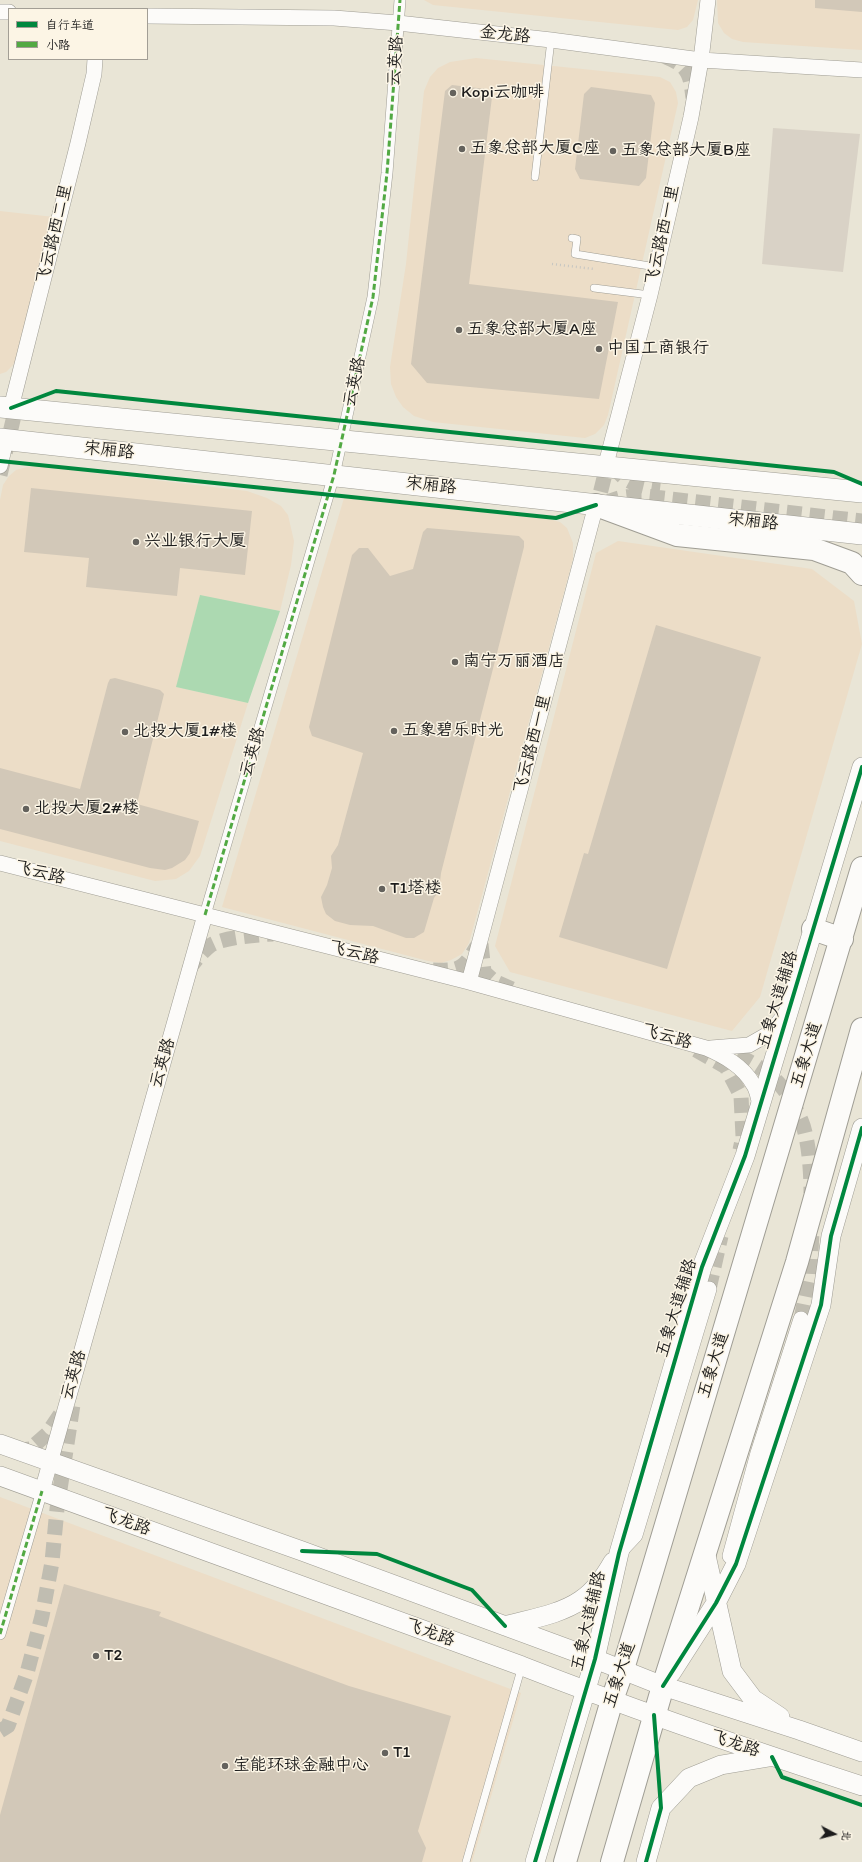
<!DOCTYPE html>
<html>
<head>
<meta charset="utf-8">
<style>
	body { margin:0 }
	#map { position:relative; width:862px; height:1862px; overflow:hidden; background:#e9e5d6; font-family:Itim,"LXGW WenKai TC",sans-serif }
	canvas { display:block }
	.legend { position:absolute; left:8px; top:8px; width:140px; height:52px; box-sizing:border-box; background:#fcf5e5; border:1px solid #a29e95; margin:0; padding:5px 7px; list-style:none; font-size:12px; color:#1c1c1c }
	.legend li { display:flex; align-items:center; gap:8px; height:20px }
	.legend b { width:20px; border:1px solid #a29e95 }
	.north { position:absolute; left:814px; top:1814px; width:40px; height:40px; -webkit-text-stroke:3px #fcf5e5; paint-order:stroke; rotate:97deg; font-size:11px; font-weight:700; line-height:16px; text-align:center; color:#1c1c1c }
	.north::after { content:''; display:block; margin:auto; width:14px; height:18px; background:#1c1c1c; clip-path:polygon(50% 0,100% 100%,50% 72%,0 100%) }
</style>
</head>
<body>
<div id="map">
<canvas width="862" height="1862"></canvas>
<ul class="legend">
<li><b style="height:5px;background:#00873e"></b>自行车道</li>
<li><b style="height:5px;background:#52a943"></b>小路</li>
</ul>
<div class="north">北</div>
</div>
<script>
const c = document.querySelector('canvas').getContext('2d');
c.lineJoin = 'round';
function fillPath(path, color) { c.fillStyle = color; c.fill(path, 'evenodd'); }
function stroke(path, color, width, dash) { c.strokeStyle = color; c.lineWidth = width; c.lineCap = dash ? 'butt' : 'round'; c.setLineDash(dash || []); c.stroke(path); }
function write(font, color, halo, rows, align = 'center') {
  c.font = font + ' Itim,"LXGW WenKai TC",sans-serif'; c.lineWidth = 3; c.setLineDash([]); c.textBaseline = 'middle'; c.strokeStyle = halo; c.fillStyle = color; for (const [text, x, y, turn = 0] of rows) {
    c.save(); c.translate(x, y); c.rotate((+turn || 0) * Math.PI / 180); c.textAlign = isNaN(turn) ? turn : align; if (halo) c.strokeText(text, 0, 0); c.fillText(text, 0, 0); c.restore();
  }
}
fillPath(new Path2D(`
	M424,0H698L693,20L687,27L678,30L433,5Z
	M717,0H862V50L743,42L732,39L724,33L718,23Z
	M476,58L660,77L670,82L676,92L678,103L608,415L604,425L595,434L585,438L433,422L414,416L403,407L396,397L391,384L390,367L406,264L424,91L430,77L438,68L450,62Z
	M0,211L54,217L20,354L13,365L6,372L0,374Z
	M37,466L247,491L267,498L281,506L288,515L294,541L291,565L280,611L200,596L177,687L248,703L200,856L189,871L176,879L155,881L0,841V500L3,485L9,476L16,470L27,467Z
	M344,498L549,519L560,522L567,528L573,543V559L469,943L462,954L451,960L441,963L428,961L222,907Z
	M618,541L812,569L854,601L862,644L760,997L732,1031L510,972L495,946L596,553Z
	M0,1497L521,1693L472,1862H0Z`), '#ecddc7');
fillPath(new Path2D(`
	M773,128L860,134L843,272L762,264Z`), '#d9d2c6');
fillPath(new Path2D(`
	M200,595L280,611L248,703L176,687Z`), '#acd9b1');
fillPath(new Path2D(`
	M815,0H862V12L815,8Z
	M452,85L486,89L492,97L469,284L618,302L599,399L427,383L411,364L445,91Z
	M591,87L651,95L655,103L646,178L639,186L580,179L575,169L584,94Z
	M31,488L252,511L245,575L180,568L177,596L86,587L89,558L24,552Z
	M427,528L519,536L524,541V547L441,873L439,891L434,898L424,932L414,938H406L373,926L350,925L335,921L326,914L323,907L321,897L327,885L332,868L331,856L338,845L363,753L312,736L309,727L352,555L359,548H368L390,576L413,569L423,532Z
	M656,625L761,657L667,969L559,937L584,853L588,854Z
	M115,678L160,690L164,694L137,804L199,821L190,853L185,860L172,868L165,870L150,868L0,829V768L80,789L108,683L110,679Z
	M64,1584L161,1612L159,1616L349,1686L451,1716L418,1831L426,1848L422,1862H0V1815Z`), '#d2c8b8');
stroke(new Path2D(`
	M664,56C688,66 690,72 693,98
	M615,464C620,483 643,487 660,489
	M0,475L18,399
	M605,504C618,496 630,496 645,496L862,521
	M595,514L609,458
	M481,944L484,972L494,981L514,990
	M433,970C459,971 463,970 477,946
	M188,971C193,963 203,951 211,945C225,937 256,935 273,934
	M716,1047C736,1053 768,1069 781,1086C789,1095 796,1109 801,1120C809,1139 811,1172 811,1193
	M696,1050L726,1067L741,1096L743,1136L740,1150
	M709,1289L721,1236
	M801,1319L810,1274L812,1231
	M15,1451L30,1449L47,1434L64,1409
	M0,1731L8,1726L27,1673L42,1616L52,1562L57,1509L74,1398`), '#c0bdb1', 15, [15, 8]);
const service = new Path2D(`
	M535,177L551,40
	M572,238L577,239L575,254L656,267
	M594,288L650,295
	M466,1862L522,1666`);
const pedestrian = new Path2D(`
	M205,915L334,475L373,297L387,173L400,0
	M0,1634L42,1491`);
const minor = new Path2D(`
	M0,12H9
	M147,16L334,18L398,23L551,40L701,60L862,70
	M11,408L78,143L94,74L95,59
	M0,466L6,440
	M605,468L650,295L691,117L701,60L708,0
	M0,863L469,982L706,1048C724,1056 743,1066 753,1084C757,1089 758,1098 760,1104
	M469,982L596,505
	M711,1048L749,1045L770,1033L786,1013
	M42,1491L205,915
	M620,1551L635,1535L709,1289
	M730,1556L758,1453L801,1319`);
const tertiary = new Path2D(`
	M0,1444L302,1551L595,1659L663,1686L799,1730L862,1752
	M0,1476L522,1666C634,1710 748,1749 862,1786
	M705,1551L732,1671L753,1699L780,1717
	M505,1626C530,1619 559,1615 581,1600C595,1591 605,1576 613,1562
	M671,1673L716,1603L736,1564L821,1305L831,1236L862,1128
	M535,1862L595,1659L619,1553L702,1267L745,1156L862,767
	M646,1862L661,1808L689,1778L721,1765L769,1757`);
const secondary = new Path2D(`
	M0,407L862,492
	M0,439L862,534`);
const primary = new Path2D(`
	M596,505L677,535L814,549L852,563L862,574
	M813,929L842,939
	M565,1862L612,1700L623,1669L862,868
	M612,1862L663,1686L797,1262L862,1029`);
stroke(service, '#9f9d94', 8);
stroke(pedestrian, '#9f9d94', 12);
stroke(minor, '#9f9d94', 16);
stroke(tertiary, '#9f9d94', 20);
stroke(secondary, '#9f9d94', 22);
stroke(primary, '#9f9d94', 24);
stroke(new Path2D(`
	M552,264L594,269`), '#c6c6c2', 2.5, [1, 3]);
stroke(service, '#fcfbf9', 7);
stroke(pedestrian, '#fcfbf9', 11);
stroke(minor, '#fcfbf9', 15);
stroke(tertiary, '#fcfbf9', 19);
stroke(secondary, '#fcfbf9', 21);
stroke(primary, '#fcfbf9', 22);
stroke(new Path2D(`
	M205,915L334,475L373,297L387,173L400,0
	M0,1634L42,1491`), '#52a943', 3, [6, 3]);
stroke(new Path2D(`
	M11,408L56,391L834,472L862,484
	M0,461L556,518L596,505
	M302,1551L377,1554L472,1590L505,1626
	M663,1686L716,1603L736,1564L821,1305L831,1236L862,1128
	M772,1757L782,1777L862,1805
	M535,1862L595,1659L619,1553L702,1267L745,1156L862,767
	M646,1862L661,1808L654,1715`), '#00873e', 4);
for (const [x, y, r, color] of [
	[453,93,4,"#64625d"],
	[462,149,4,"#64625d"],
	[613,151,4,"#64625d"],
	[459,330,4,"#64625d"],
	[599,349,4,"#64625d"],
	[136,542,4,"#64625d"],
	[455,662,4,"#64625d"],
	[394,731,4,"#64625d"],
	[125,732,4,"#64625d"],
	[26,809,4,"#64625d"],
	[382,889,4,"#64625d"],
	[96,1656,4,"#64625d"],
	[385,1753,4,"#64625d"],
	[225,1766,4,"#64625d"]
]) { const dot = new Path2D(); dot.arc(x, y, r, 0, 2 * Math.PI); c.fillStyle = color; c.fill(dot); stroke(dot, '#fcf5e5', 1.5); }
write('17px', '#1c1c1c', '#fcf5e5', [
	["金龙路",505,35,6],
	["云英路",396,61,-86],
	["飞云路西二里",55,234,-76],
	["飞云路西一里",663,235,-77],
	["云英路",355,382,-78],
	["宋厢路",109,451,6],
	["宋厢路",431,486,6],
	["宋厢路",753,522,6],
	["飞云路西一里",533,744,-75],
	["云英路",253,752,-74],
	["飞云路",40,873,14],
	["飞云路",354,953,14],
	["五象大道辅路",778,1000,-73],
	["飞云路",667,1037,16],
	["五象大道",807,1055,-73],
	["云英路",163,1063,-74],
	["五象大道辅路",677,1308,-73],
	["五象大道",714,1365,-73],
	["云英路",74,1375,-74],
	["飞龙路",126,1522,20],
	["五象大道辅路",589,1621,-77],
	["飞龙路",430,1633,20],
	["五象大道",620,1675,-72],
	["飞龙路",735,1744,19]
]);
write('17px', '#1c1c1c', '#fcf5e5', [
	["Kopi云咖啡",461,93],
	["五象总部大厦C座",470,149],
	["五象总部大厦B座",621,151],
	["五象总部大厦A座",467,330],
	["中国工商银行",607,349],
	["兴业银行大厦",144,542],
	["南宁万丽酒店",463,662],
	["五象碧乐时光",402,731],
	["北投大厦1#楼",133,732],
	["北投大厦2#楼",34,809],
	["T1塔楼",390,889],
	["T2",104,1656],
	["T1",393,1753],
	["宝能环球金融中心",233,1766]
], 'left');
</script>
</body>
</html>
